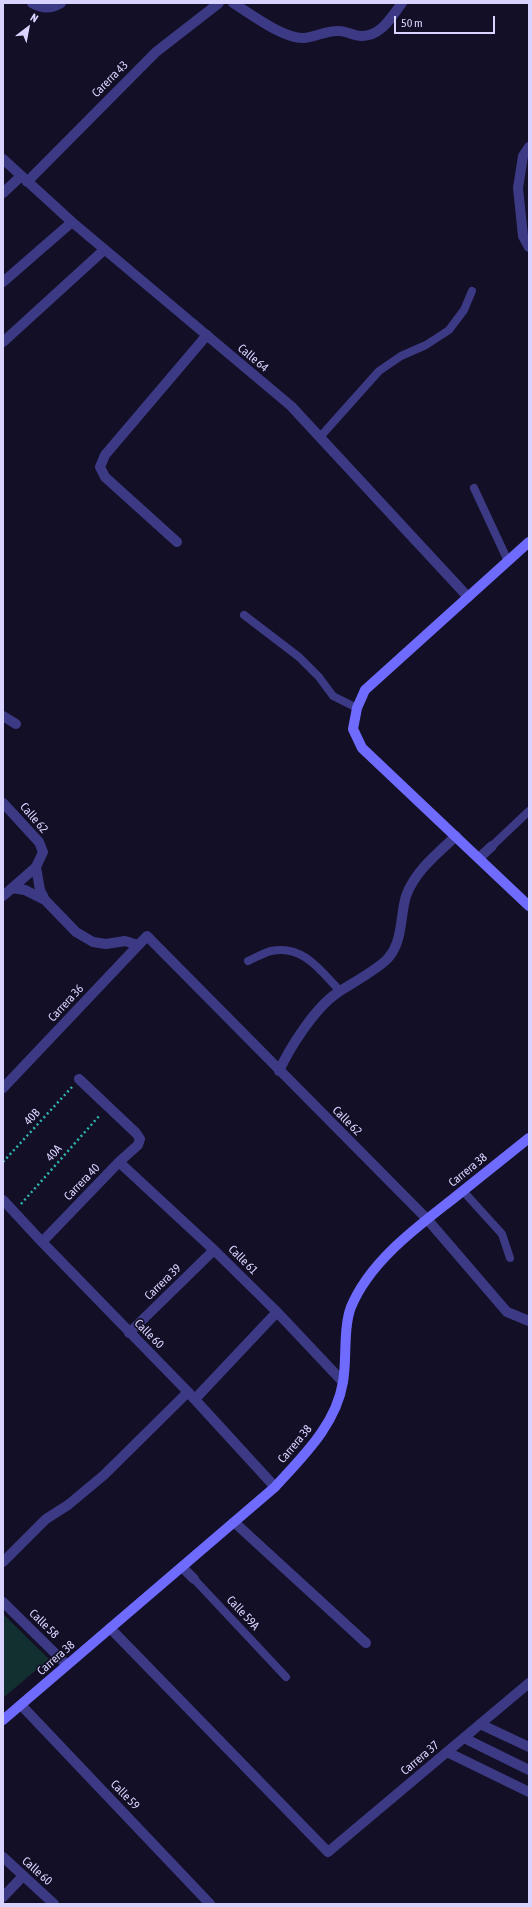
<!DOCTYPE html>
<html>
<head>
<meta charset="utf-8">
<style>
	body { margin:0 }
	#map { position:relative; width:532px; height:1907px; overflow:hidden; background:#130f26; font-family:"Asap Condensed",sans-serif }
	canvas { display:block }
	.frame { position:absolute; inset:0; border:4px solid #d9d4ff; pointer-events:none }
	.north { position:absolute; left:8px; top:8px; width:40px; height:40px; -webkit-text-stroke:3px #130f26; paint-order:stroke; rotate:32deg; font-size:11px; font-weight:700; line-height:16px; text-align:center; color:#d9d4ff }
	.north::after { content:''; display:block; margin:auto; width:14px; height:18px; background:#d9d4ff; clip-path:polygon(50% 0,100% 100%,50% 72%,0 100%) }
	.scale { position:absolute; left:394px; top:16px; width:101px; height:18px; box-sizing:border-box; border:2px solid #d9d4ff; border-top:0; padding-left:5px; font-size:12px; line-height:14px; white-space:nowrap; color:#d9d4ff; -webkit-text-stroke:3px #130f26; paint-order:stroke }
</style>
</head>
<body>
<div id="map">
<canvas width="532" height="1907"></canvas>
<div class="frame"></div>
<div class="north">N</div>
<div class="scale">50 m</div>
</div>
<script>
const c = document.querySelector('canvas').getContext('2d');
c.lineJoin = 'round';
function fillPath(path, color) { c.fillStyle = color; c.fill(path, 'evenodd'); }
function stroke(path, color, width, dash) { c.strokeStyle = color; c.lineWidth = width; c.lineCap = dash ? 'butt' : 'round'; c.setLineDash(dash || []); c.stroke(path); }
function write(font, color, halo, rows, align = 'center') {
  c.font = font + ' "Asap Condensed",sans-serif'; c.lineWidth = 3.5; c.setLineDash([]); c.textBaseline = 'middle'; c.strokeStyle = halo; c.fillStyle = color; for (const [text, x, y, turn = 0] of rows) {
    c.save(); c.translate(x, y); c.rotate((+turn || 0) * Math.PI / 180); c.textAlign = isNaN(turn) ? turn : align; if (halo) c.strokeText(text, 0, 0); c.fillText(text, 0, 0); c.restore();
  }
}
fillPath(new Path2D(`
	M3,1614L49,1659L3,1698Z`), '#12302f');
stroke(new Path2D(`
	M3,1162L72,1087
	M21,1204L100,1115`), '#2fb8b0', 2.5, [2, 3]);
stroke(new Path2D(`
	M320,437L379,371L401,356L426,345L449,330L464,310L472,291
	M474,488L508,561
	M244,615L299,657L319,677L333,696L357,708
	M492,846L529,811
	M248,961C255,958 263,953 271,951C303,944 321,971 340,991
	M463,1191L502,1234L510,1258
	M194,1579L286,1677`), '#3d3a85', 8);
stroke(new Path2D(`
	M3,1897L23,1876`), '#3d3a85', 10);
stroke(new Path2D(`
	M32,3C43,9 51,9 61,3
	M233,3C251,14 283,39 304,38C315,37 326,31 337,31C346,30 353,36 361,36C381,37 392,16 402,3
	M529,147L523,156L518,188L523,236L529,247
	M3,159L72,222L291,406L468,597
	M27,182L156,52L219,3
	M3,193L21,176
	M3,282L72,222
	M3,342L104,250
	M177,542L105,477L100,467L105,455L207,335
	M3,716L16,724
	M3,803L39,842L43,852L36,867L3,896
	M479,858L492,846
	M36,867L40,890L45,900
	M12,888L25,890L45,900L76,932L93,942L106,944L125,941L138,945
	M279,1071C290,1047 315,1008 337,993C349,985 382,967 389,957C403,940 400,916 406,896C415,871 437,854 456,836
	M3,1088L147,936L427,1219L507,1312L529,1321
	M119,1162L214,1250L277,1312L343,1382
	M3,1200L42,1242L188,1392L275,1487
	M42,1242L119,1162L138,1145L140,1139L136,1133L79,1079
	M129,1333L214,1250
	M195,1399L277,1312
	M234,1522L366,1643
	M3,1562L46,1519L68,1505L104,1475L188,1392
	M182,1567L194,1579
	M3,1602L67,1665
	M110,1628L328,1852L529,1683
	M21,1705L210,1904
	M480,1724L529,1747
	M3,1857L54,1904`), '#3d3a85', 10);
stroke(new Path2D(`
	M464,1738L529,1770
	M447,1752L529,1792`), '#3d3a85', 10);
stroke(new Path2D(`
	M529,542L365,690L357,708L353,729L362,748L529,906
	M3,1720L275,1487C303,1456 336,1425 343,1382C347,1360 343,1328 351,1307C370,1261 416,1228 454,1198C479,1178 504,1158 529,1138`), '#6f6bff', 10);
write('12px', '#d9d4ff', '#130f26', [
	["Carerra 43",110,79,-45],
	["Calle 64",253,358,40],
	["Calle 62",34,818,49],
	["Carrera 36",66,1003,-47],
	["40B",32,1117,-47],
	["Calle 62",347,1121,45],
	["40A",54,1153,-48],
	["Carrera 38",468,1170,-39],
	["Carrera 40",82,1182,-46],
	["Calle 61",243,1260,45],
	["Carrera 39",163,1282,-44],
	["Calle 60",149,1334,45],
	["Carrera 38",295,1444,-50],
	["Calle 59A",243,1613,47],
	["Calle 58",44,1624,44],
	["Carrera 38",56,1658,-41],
	["Carrera 37",420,1758,-40],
	["Calle 59",125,1795,46],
	["Calle 60",37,1871,42]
]);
</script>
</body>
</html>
